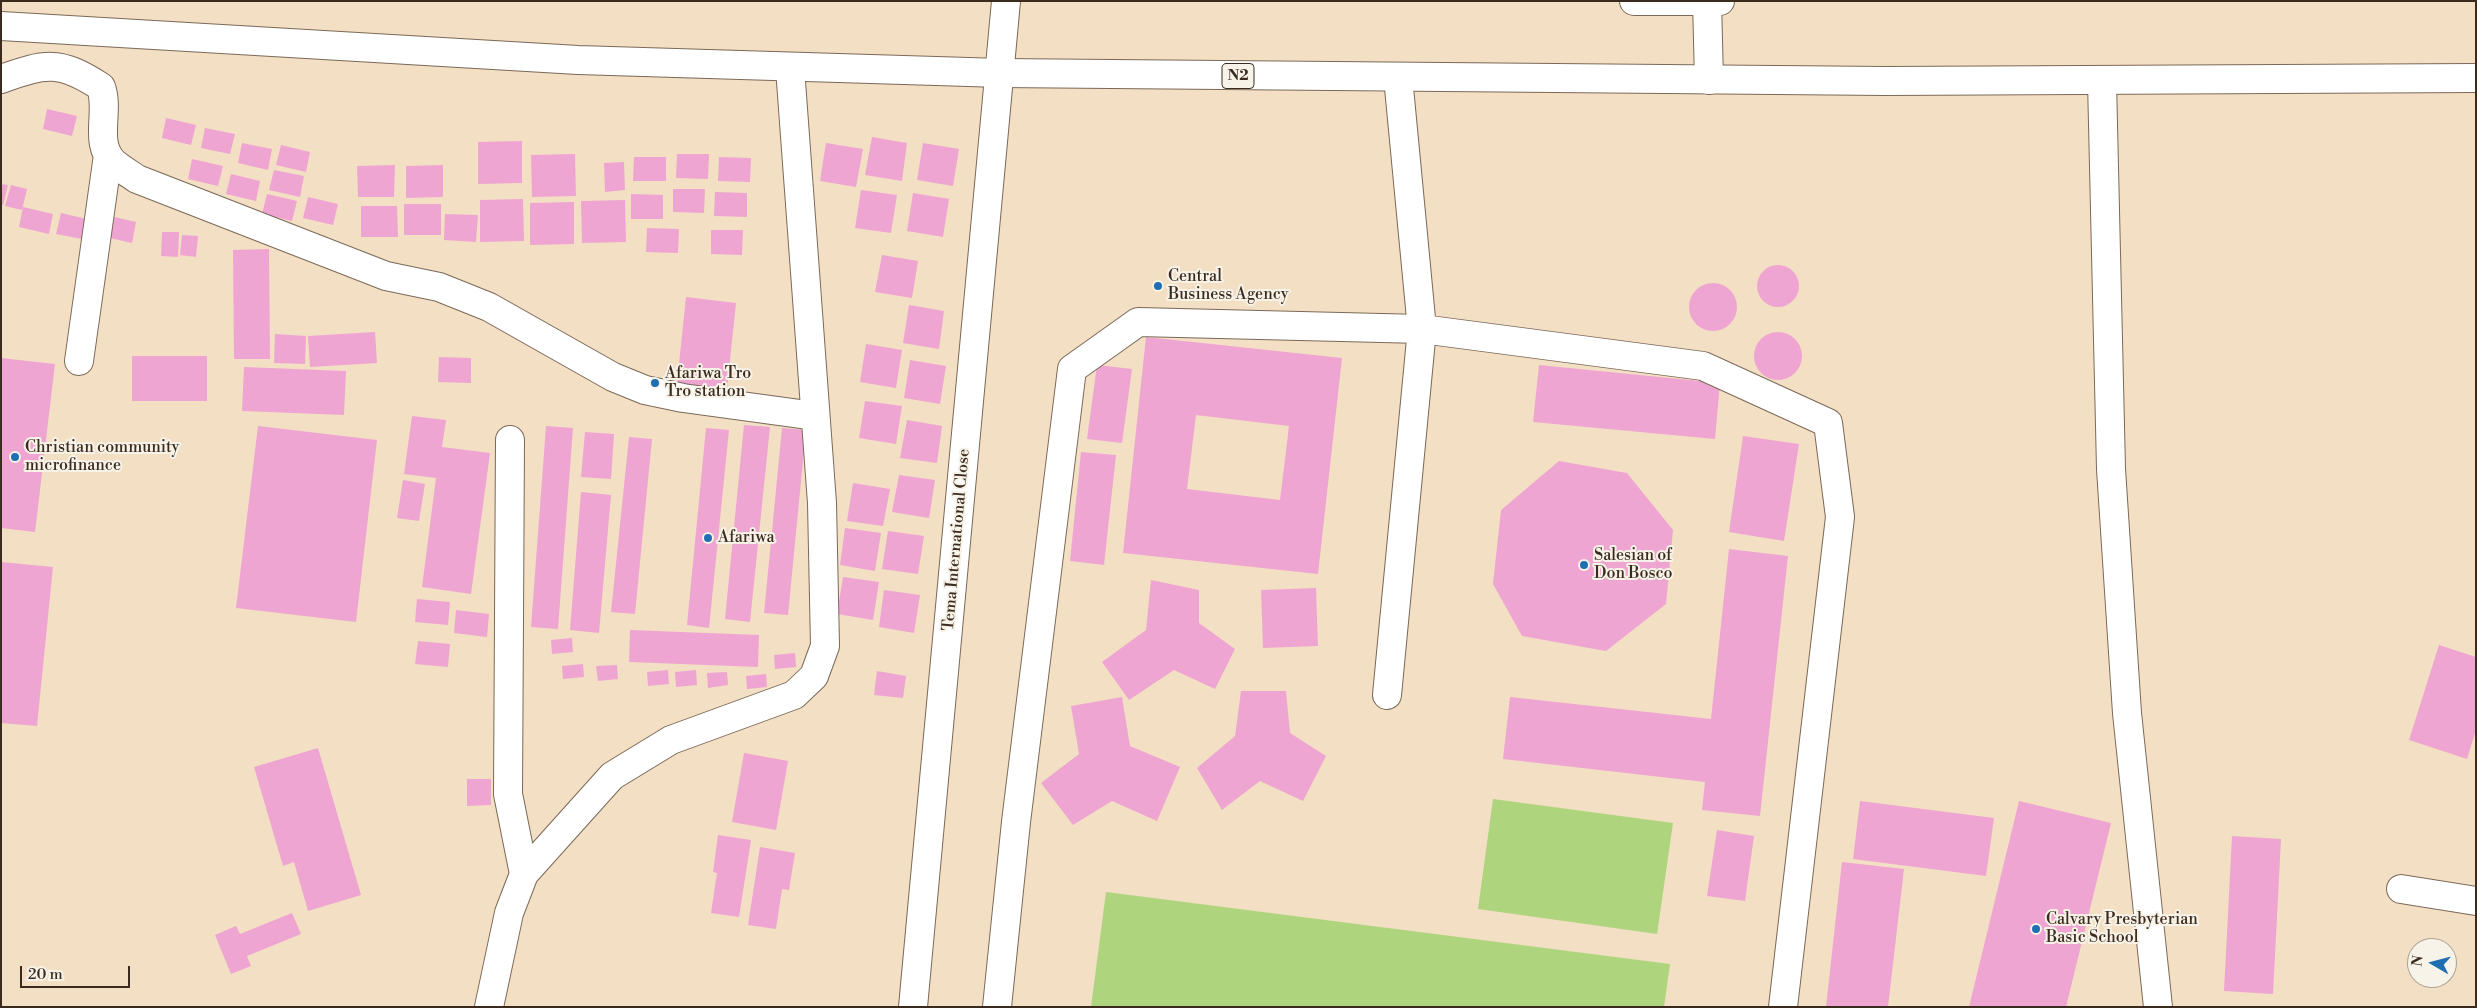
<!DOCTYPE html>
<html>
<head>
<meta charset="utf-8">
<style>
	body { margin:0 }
	#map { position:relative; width:2477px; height:1008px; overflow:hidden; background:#f3dfc4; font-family:"Libre Bodoni",serif }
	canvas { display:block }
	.frame { position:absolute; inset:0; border:2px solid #3b2a1e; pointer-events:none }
	.north { position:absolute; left:2407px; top:938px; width:50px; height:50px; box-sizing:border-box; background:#f7f3e8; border:1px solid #aca397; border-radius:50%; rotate:278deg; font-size:14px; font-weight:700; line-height:20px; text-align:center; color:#3b2a1e }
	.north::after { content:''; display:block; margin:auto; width:18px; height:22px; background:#1f6fb2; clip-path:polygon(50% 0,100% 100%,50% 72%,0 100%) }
	.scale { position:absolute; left:20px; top:966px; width:110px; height:22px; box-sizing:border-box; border:2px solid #3b2a1e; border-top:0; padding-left:6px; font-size:15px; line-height:18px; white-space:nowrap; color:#3b2a1e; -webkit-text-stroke:4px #f7f3e8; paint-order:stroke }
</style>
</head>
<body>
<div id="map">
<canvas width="2477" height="1008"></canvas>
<div class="frame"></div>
<div class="north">N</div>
<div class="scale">20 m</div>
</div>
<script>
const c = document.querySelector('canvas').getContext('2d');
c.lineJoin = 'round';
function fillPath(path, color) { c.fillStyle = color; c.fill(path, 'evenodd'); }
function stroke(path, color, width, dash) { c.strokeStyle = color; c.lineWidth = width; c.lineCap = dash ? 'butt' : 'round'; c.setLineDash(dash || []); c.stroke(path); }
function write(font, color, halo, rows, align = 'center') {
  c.font = font + ' "Libre Bodoni",serif'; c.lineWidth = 4; c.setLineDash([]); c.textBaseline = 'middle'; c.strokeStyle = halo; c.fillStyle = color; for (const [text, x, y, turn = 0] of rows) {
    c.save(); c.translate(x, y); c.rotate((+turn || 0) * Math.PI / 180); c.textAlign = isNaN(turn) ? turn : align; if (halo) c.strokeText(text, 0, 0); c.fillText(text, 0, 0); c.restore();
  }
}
fillPath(new Path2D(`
	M1493,799L1673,823L1657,934L1478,909Z
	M1106,892L1670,964L1664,1007H1091Z`), '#afd47e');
fillPath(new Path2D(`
	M47,109L77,116L72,136L43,129Z
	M166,118L196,125L191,145L162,138Z
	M205,128L235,134L230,154L201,148Z
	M872,137L907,143L902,181L865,175Z
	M522,141V183L478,184V142Z
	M242,143L272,149L268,170L238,163Z
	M826,143L863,149L856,187L820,181Z
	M923,143L959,149L953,186L917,180Z
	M281,145L310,152L306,172L276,165Z
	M575,154L576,196L532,197L531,155Z
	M677,154H709L708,179L676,178Z
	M634,157H666V181H633Z
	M719,157L751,158L750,182L718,181Z
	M192,159L223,166L218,186L188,179Z
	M624,162L625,190L605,192L604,163Z
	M395,165L394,197H358L357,166Z
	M443,165V197L406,198V166Z
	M274,170L304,176L300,197L269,190Z
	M231,174L260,181L256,201L226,194Z
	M1,184L8,185L3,205H1Z
	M11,185L27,189L22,210L5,206Z
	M673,189H705L704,213L673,212Z
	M861,190L897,195L891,233L855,228Z
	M715,192L747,193V217L714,216Z
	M913,193L949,199L943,237L907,231Z
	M267,194L297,201L292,221L262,214Z
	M631,194L663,195V219H631Z
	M308,197L338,204L333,225L303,218Z
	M523,199L524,241L480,242V200Z
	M625,200L626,242L582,243L581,201Z
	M574,202V244L530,245V203Z
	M404,204H441V235H404Z
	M361,206H397L398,237H361Z
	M23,207L53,214L49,234L19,227Z
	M61,213L91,220L87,240L56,234Z
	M445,214L478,215L476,242L444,240Z
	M106,215L136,222L132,243L101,236Z
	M647,228L679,229L678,253L646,252Z
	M711,230H743L742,255L711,254Z
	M162,232H179L178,257L161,256Z
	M182,235L198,236L196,257L180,255Z
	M269,249L270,359H234L233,250Z
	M882,255L918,261L912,298L875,292Z
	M1757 286a21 21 0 1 1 42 0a21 21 0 1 1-42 0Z
	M1689 307a24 24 0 1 1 48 0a24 24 0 1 1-48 0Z
	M686,297L736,303L727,389L677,383Z
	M909,305L944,311L939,349L903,343Z
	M375,332L377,363L310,367L308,336Z
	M1754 356a24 24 0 1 1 48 0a24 24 0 1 1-48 0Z
	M275,334L306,336L305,364L274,363Z
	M1146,337L1342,358L1318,574L1123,553ZM1196,415L1289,426L1280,500L1187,489Z
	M866,344L902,350L896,388L860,382Z
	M132,356H207V401H132Z
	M439,357L471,358V383L438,382Z
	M1,358L55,364L35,532L1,528Z
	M910,360L946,366L940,404L904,398Z
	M1097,365L1132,369L1122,443L1087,439Z
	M1539,365L1720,383L1715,439L1533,422Z
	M244,367L346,371L344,415L242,411Z
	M865,401L902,406L896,444L859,438Z
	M412,416L446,420L442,447L490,453L471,594L422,587L436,478L404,474Z
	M907,420L942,426L937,463L900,458Z
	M744,425L770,427L750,622L725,619Z
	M258,426L377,440L356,622L236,608Z
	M546,426L573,428L558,629L531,627Z
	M706,428L729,430L709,628L687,625Z
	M782,428L806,430L788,615L764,613Z
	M585,432L614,434L611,479L581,477Z
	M1743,436L1799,444L1784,541L1729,532Z
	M629,437L652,439L635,614L611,612Z
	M1081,452L1116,455L1104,565L1070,561Z
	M1559,461L1627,473L1673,530L1666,604L1606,651L1522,636L1493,584L1501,510Z
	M899,475L935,480L929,518L892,512Z
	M403,480L425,484L419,521L397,518Z
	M853,483L890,489L883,526L847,521Z
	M581,492L611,495L599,633L570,630Z
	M845,528L881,533L875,571L840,565Z
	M888,531L924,536L918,574L882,569Z
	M1729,549L1788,556L1760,816L1702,810L1705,782L1503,759L1510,697L1711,719Z
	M1,562L53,567L37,726L1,723Z
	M843,577L879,582L873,620L837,614Z
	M1151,580L1199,590V623L1235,649L1215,689L1174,670L1129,700L1102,662L1146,630Z
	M1316,588L1318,646L1263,648L1261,590Z
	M884,590L920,595L914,633L879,627Z
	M417,599L450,602L448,625L415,622Z
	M456,610L489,614L487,637L454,633Z
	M630,630L759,635L758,667L629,662Z
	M572,638L573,652L552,654L551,640Z
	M418,641L450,644L448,667L415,664Z
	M2439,645L2476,657V730L2467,759L2409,740Z
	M795,653L796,667L775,669L774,655Z
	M583,664L584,677L563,679L562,666Z
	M617,665L618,679L598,681L596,666Z
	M668,670L669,684L648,686L647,672Z
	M696,670L697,685L676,687L675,672Z
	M877,671L906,676L903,698L874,695Z
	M727,672L728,685L708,688L707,673Z
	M766,674L767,687L747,689L746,676Z
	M1241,691H1286L1290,733L1326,756L1303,801L1260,781L1222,810L1197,768L1235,736Z
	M1122,697L1130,746L1180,767L1157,821L1112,801L1073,825L1041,783L1079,754L1071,706Z
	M318,748L361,895L308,911L294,862L283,866L254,767Z
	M744,753L788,761L776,830L732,822Z
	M467,779H491V805L467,806Z
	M1860,801L1994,818L1986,876L1853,859Z
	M2019,801L2111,823L2066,1007H1969Z
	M1717,830L1754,836L1745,901L1707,896Z
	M718,835L751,840L739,917L711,913L717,873L713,872Z
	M2232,836L2281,839L2273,994L2224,991Z
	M760,847L795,853L789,890L782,889L776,929L748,925Z
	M1842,862L1904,869L1888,1007H1826Z
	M292,913L301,934L247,956L251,966L231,974L215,935L236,926L240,934Z`), '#efa5d1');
const minor = new Path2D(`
	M1634,1H1720
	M1707,1L1709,80
	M1,79C46,63 60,60 101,87C110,112 93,143 114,163C121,169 130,174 137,179L386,276L439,287L489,307L613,377L645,390L683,398L815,416
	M2102,81L2111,469L2127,713L2158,1007
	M79,361L108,155
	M510,440L508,794L524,874
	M1387,695L1422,329L1398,77
	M2401,889L2476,901
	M489,1007L509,913L524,874L612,776L671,740L794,695L814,676L825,646L822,503L790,68
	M913,1007L1006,1
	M997,1007L1016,822L1072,369L1138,322L1422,329L1703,366L1828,423L1840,517L1783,1007`);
const highway = new Path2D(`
	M1,26L578,60L1001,73L1886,81L2476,78`);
stroke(minor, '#7b6958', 30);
stroke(highway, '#7b6958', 30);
stroke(minor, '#fff', 28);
stroke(highway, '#fff', 28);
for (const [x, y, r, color] of [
	[1158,286,5,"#1f6fb2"],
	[655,383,5,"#1f6fb2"],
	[15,457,5,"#1f6fb2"],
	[708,538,5,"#1f6fb2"],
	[1584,565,5,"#1f6fb2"],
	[2036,929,5,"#1f6fb2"]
]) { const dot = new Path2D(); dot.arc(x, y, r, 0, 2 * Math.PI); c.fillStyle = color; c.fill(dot); stroke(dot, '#f7f3e8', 2); }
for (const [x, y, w] of [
	[1238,76,32]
]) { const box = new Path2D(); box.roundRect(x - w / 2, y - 12.5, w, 25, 4); c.fillStyle = '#f7f3e8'; c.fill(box); stroke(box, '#3b2a1e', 1); }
write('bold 15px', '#3b2a1e', null, [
	["N2",1238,76]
]);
write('16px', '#3b2a1e', '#f7f3e8', [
	["Central",1168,277],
	["Business Agency",1168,295],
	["Afariwa Tro",665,374],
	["Tro station",665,392],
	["Christian community",25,448],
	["microfinance",25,466],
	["Afariwa",718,538],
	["Salesian of",1594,556],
	["Don Bosco",1594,574],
	["Calvary Presbyterian",2046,920],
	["Basic School",2046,938]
], 'left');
write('16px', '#3b2a1e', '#f7f3e8', [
	["Tema International Close",957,540,-85]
]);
</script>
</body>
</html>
